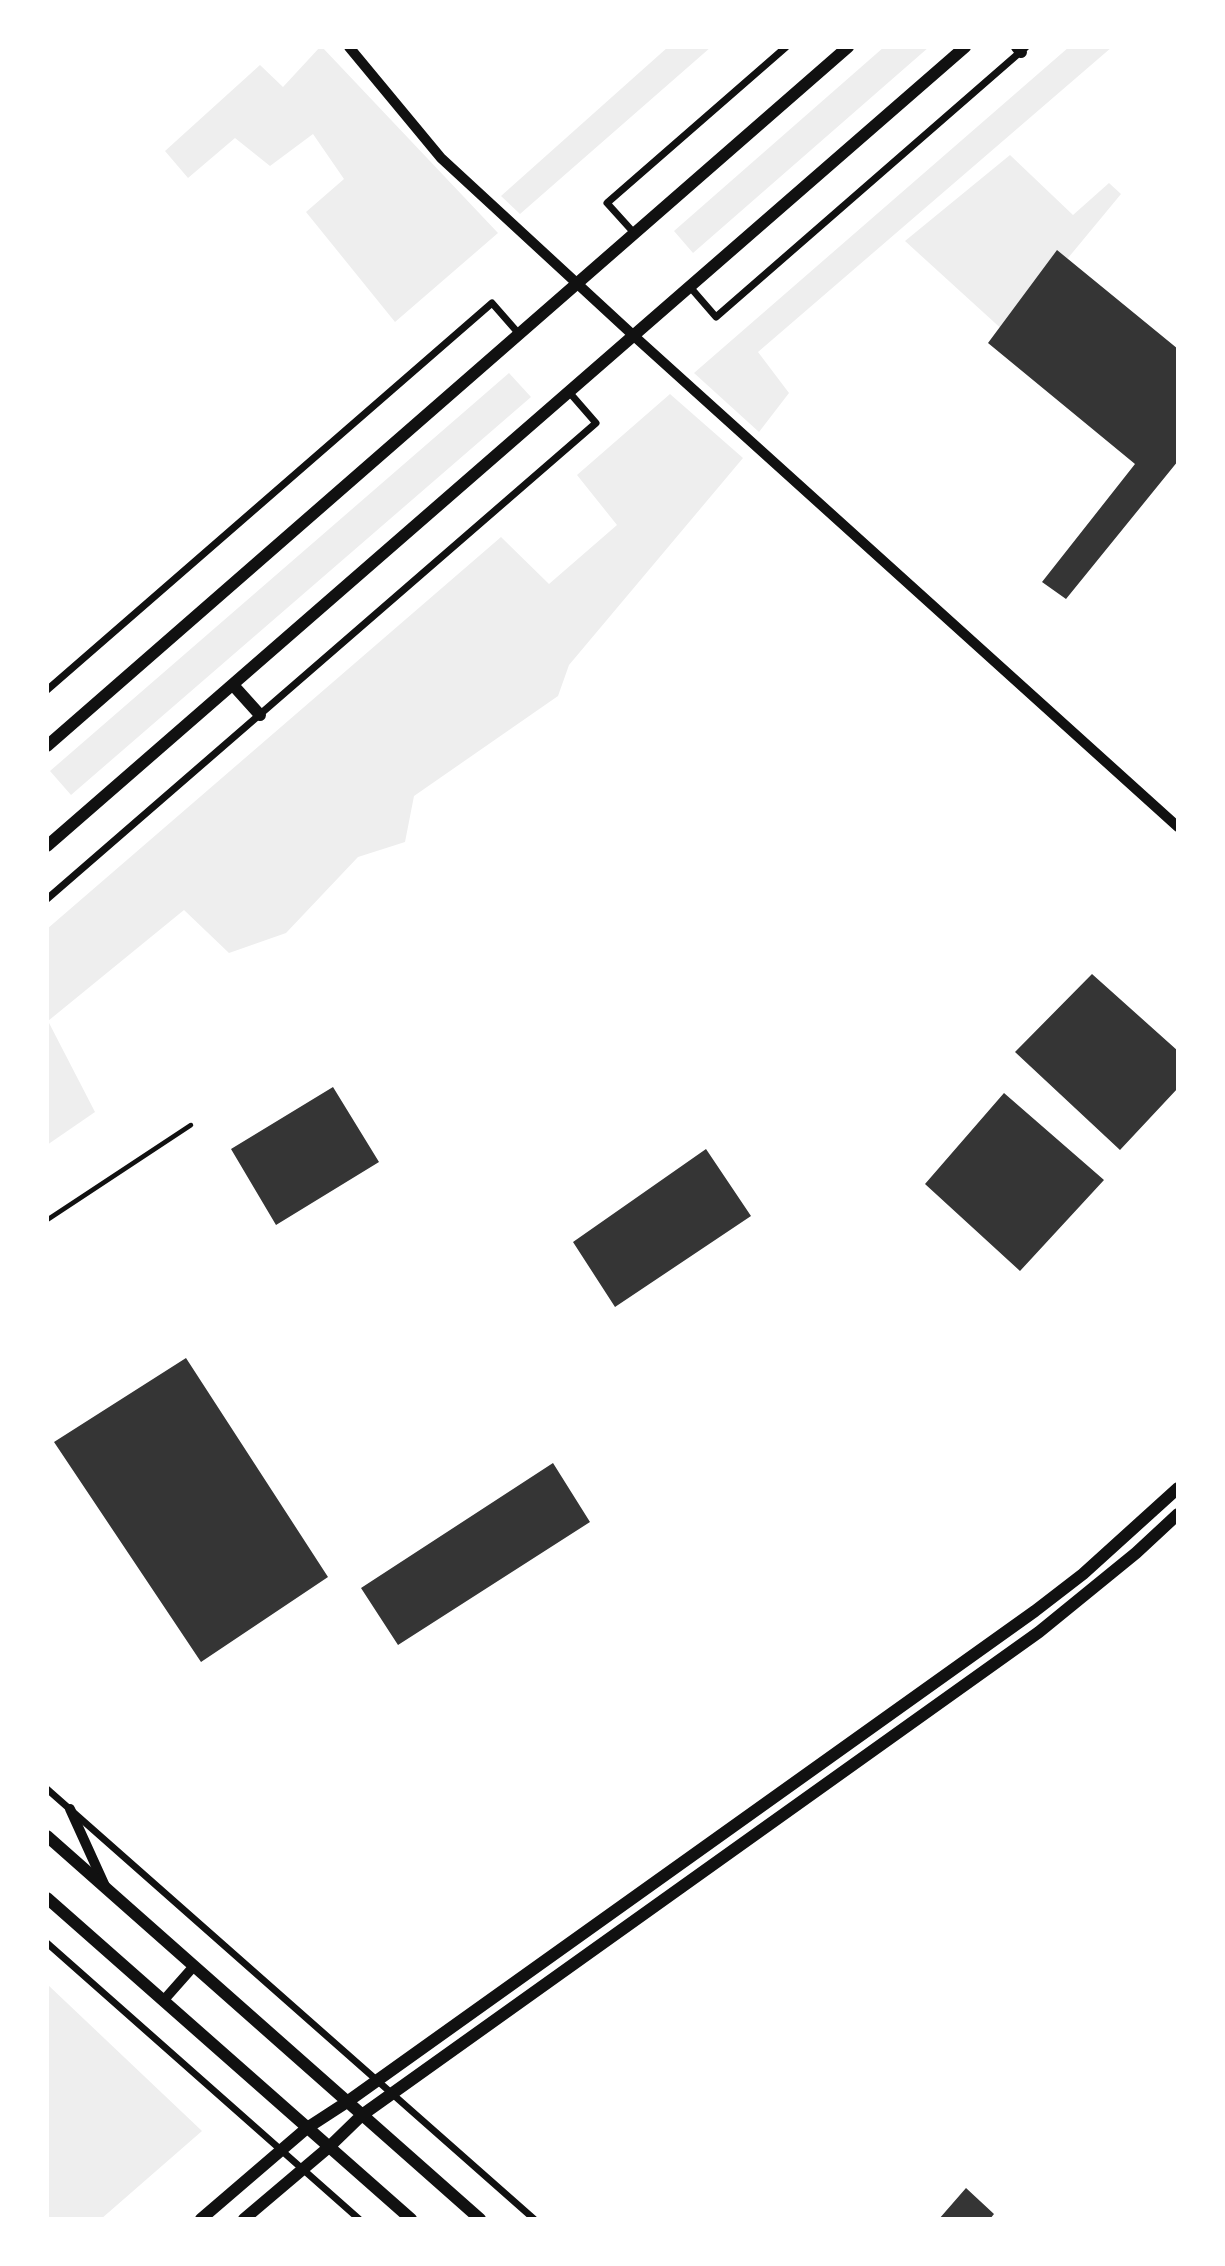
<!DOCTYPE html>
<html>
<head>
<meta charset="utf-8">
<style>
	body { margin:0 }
	#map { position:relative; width:1225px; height:2266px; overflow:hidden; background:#fff; font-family:"IBM Plex Serif",serif }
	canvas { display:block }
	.frame { position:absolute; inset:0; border:49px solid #fff; pointer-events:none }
</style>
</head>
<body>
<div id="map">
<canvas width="1225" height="2266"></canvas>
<div class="frame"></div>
</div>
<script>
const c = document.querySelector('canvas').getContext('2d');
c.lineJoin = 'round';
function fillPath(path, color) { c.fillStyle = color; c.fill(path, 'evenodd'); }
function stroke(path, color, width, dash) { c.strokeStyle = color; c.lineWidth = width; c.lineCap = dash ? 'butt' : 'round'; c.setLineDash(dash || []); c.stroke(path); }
fillPath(new Path2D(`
	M320,47H322L498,233L395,322L306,212L344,179L313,134L270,166L235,138L188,178L165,151L260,65L283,87Z
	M668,47H711L520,214L501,196Z
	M884,47H929L693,253L674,231Z
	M1069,47H1112L758,352L789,393L759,432L694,373Z
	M1010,155L1073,215L1109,183L1121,194L1006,333L905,241Z
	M509,373L531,397L71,795L50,771Z
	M670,394L743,458L569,665L558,696L414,796L405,842L358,857L286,933L229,953L184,910L48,1021L95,1112L47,1145V929L501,537L549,584L617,525L577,475Z
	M47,1984L202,2131L101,2219H47Z`), '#eee');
fillPath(new Path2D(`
	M1057,250L1178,349V461L1066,599L1042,582L1135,464L988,343Z
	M1092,974L1178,1051V1088L1120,1150L1015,1052Z
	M333,1087L379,1162L276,1225L231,1149Z
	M1004,1093L1104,1180L1020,1271L925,1184Z
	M706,1149L751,1216L615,1307L573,1242Z
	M186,1358L328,1577L201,1662L54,1442Z
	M553,1463L590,1522L398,1645L361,1588Z
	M966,2188L994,2214L990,2219H939Z`), '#353535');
stroke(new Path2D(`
	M47,1220L191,1125`), '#111', 4.5);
stroke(new Path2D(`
	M635,234L607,203L786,47
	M690,287L716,317L1026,47
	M47,690L492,303L520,335
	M47,899L596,423L569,392
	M47,1789L534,2219
	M47,1943L359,2219`), '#111', 7);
stroke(new Path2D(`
	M349,47L441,158L634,336L1178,827
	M70,1809L105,1886
	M163,2001L194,1966`), '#111', 10);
stroke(new Path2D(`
	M1017,47L1021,52
	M233,685L260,715
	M47,746L848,47
	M47,846L965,47
	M47,1836L480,2219
	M47,1898L411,2219
	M201,2219L307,2128L347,2102L1035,1611L1083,1574L1178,1488
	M244,2219L329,2147L362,2115L1039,1632L1136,1553L1178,1514`), '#111', 12);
</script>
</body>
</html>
